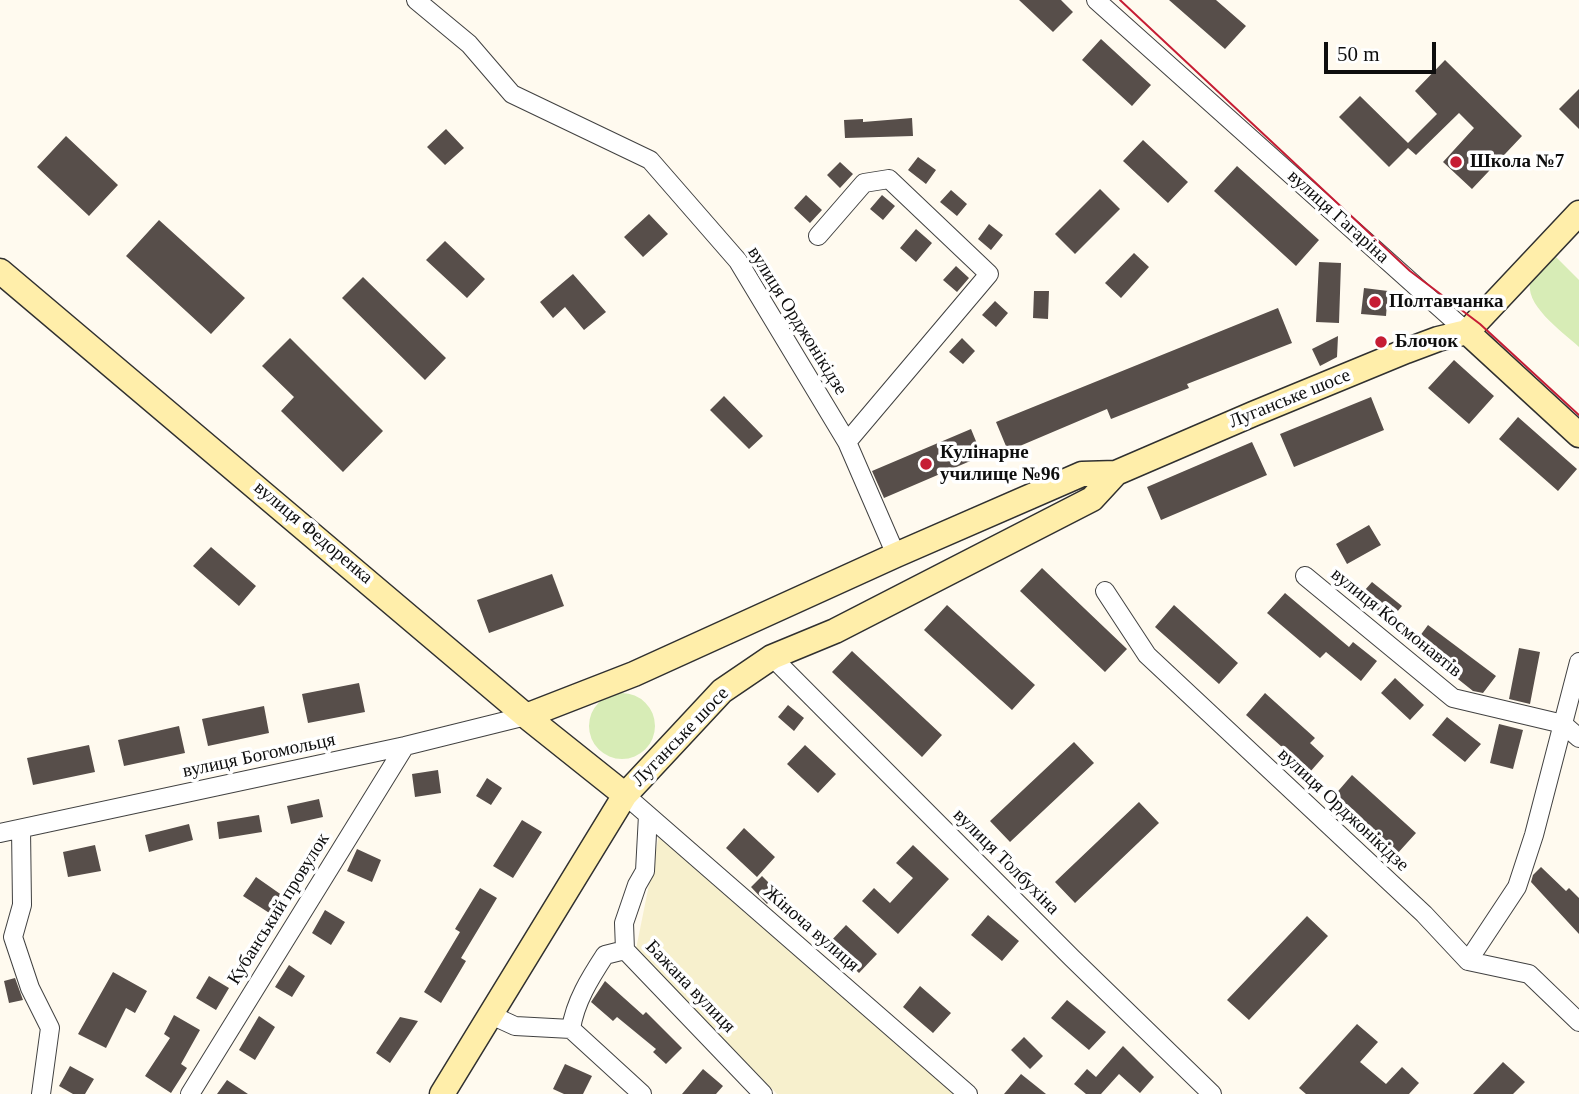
<!DOCTYPE html>
<html>
<head>
<meta charset="utf-8">
<style>
	body { margin:0 }
	#map { position:relative; width:1579px; height:1094px; overflow:hidden; background:#fffaef; font-family:"Times New Roman",serif }
	canvas { display:block }
	.scale { position:absolute; left:1324px; top:42px; width:112px; height:32px; box-sizing:border-box; border:4px solid #0e0e0e; border-top:0; padding-left:9px; font-size:21px; line-height:24px; white-space:nowrap; color:#0e0e0e; -webkit-text-stroke:5px #fff; paint-order:stroke }
</style>
</head>
<body>
<div id="map">
<canvas width="1579" height="1094"></canvas>
<div class="scale">50 m</div>
</div>
<script>
const c = document.querySelector('canvas').getContext('2d');
c.lineJoin = 'round';
function fillPath(path, color) { c.fillStyle = color; c.fill(path, 'evenodd'); }
function stroke(path, color, width, dash) { c.strokeStyle = color; c.lineWidth = width; c.lineCap = dash ? 'butt' : 'round'; c.setLineDash(dash || []); c.stroke(path); }
function write(font, color, halo, rows, align = 'center') {
  c.font = font + ' "Times New Roman",serif'; c.lineWidth = 7; c.setLineDash([]); c.textBaseline = 'middle'; c.strokeStyle = halo; c.fillStyle = color; for (const [text, x, y, turn = 0] of rows) {
    c.save(); c.translate(x, y); c.rotate((+turn || 0) * Math.PI / 180); c.textAlign = isNaN(turn) ? turn : align; if (halo) c.strokeText(text, 0, 0); c.fillText(text, 0, 0); c.restore();
  }
}
fillPath(new Path2D(`
	M659,835L954,1094H777L636,949Z`), '#f7f0cd');
fillPath(new Path2D(`
	M1553,254L1579,280V347C1562,331 1522,304 1531,279C1534,270 1546,261 1553,254Z
	M589 726a33 33 0 1 1 66 0a33 33 0 1 1-66 0Z`), '#d7ecb6');
fillPath(new Path2D(`
	M1019,0H1061L1073,12L1053,32Z
	M1169,0H1216L1246,26L1225,49Z
	M1101,39L1151,85L1132,106L1082,60Z
	M1445,60L1522,136L1472,189L1443,162L1474,128L1459,113L1416,155L1408,148L1389,167L1339,117L1360,96L1408,143L1437,114L1415,91Z
	M1579,89V129L1559,109Z
	M912,118L913,136L845,138L844,120L863,119V122Z
	M446,129L464,148L445,165L427,147Z
	M66,136L118,185L89,216L37,167Z
	M1143,140L1188,182L1168,203L1123,161Z
	M918,157L936,170L926,184L908,170Z
	M840,162L853,174L840,188L827,175Z
	M1237,166L1319,240L1296,266L1214,191Z
	M1100,189L1120,209L1075,254L1055,234Z
	M951,190L967,204L957,216L940,202Z
	M806,195L822,210L810,223L794,208Z
	M882,195L895,206L883,220L870,209Z
	M649,214L668,234L643,257L624,237Z
	M159,220L245,298L211,334L126,256Z
	M989,224L1003,235L991,250L978,239Z
	M916,229L932,243L916,262L900,248Z
	M445,241L485,279L467,298L426,260Z
	M1134,253L1149,267L1121,298L1105,283Z
	M1319,262L1341,263L1339,323L1316,322Z
	M956,266L969,278L957,292L943,280Z
	M573,274L606,312L584,330L565,307L553,318L540,302Z
	M363,277L446,358L425,380L342,298Z
	M1364,288L1388,291L1386,316L1361,314Z
	M1034,291H1049L1048,319L1033,318Z
	M995,301L1008,313L996,327L982,315Z
	M1278,308L1292,343L1187,384L1189,388L1111,419L1107,409L1008,451L996,422Z
	M1338,336L1337,357L1320,366L1312,349Z
	M290,338L383,431L343,472L281,411L294,397L262,366Z
	M962,338L975,351L963,364L949,352Z
	M1454,360L1494,396L1469,424L1428,388Z
	M724,396L763,436L749,449L710,410Z
	M1371,397L1384,430L1294,467L1280,434Z
	M1518,417L1577,469L1558,491L1499,439Z
	M971,429L982,456L884,498L872,471Z
	M1252,442L1267,475L1161,520L1147,487Z
	M1369,525L1381,545L1347,564L1336,544Z
	M211,547L256,586L239,606L193,566Z
	M1042,568L1127,649L1105,672L1020,591Z
	M552,574L564,606L489,633L477,600Z
	M1372,582L1402,606L1387,624L1357,599Z
	M1285,593L1349,647L1353,642L1377,661L1361,681L1326,652L1320,658L1267,613Z
	M947,605L1035,685L1012,710L924,630Z
	M1174,605L1238,663L1219,684L1155,627Z
	M1428,625L1496,676L1483,693L1473,691L1414,644Z
	M1519,648L1540,652L1530,704L1509,699Z
	M852,651L942,735L922,757L832,672Z
	M1395,678L1424,705L1410,720L1381,693Z
	M359,683L365,712L308,723L302,694Z
	M1265,693L1315,738L1310,743L1324,756L1310,772L1246,715Z
	M788,705L804,718L794,731L778,717Z
	M264,706L269,733L208,746L202,719Z
	M1447,717L1481,744L1465,762L1432,735Z
	M1499,724L1523,730L1513,769L1490,763Z
	M179,726L185,753L124,766L118,740Z
	M1074,742L1094,763L1010,842L990,821Z
	M89,745L95,772L33,785L27,758Z
	M805,745L836,774L818,793L787,764Z
	M438,770L441,793L415,797L412,774Z
	M1352,775L1416,833L1397,854L1333,797Z
	M487,778L502,788L491,805L476,796Z
	M319,799L323,817L291,824L287,806Z
	M1139,802L1159,823L1075,903L1055,882Z
	M259,815L262,832L219,839L217,822Z
	M522,820L542,832L513,878L493,866Z
	M189,824L193,840L149,852L145,835Z
	M744,828L775,857L757,877L726,848Z
	M95,845L101,871L68,877L63,852Z
	M913,845L949,879L898,934L862,901L874,888L890,903L913,878L896,863Z
	M357,849L381,860L372,882L347,871Z
	M1541,867L1566,891L1569,888L1579,898V934L1531,882L1533,875Z
	M762,876L778,892L767,904L751,887Z
	M256,877L286,898L274,916L243,896Z
	M480,888L497,898L461,958L466,961L441,1003L424,992L460,932L455,929Z
	M325,910L345,922L331,945L312,933Z
	M988,915L1019,941L1002,961L971,935Z
	M1307,916L1328,936L1249,1020L1227,1000Z
	M846,925L877,954L859,973L828,944Z
	M289,965L305,976L292,997L275,987Z
	M113,972L147,991L135,1013L126,1008L106,1048L78,1034Z
	M209,976L229,988L216,1010L196,998Z
	M15,978L23,1000L9,1003L4,981Z
	M605,981L643,1015L646,1012L682,1048L666,1064L653,1052L656,1049L617,1017L613,1021L591,1002Z
	M920,986L951,1013L933,1033L903,1007Z
	M1067,1000L1106,1032L1089,1050L1051,1018Z
	M174,1015L200,1030L181,1064L187,1068L171,1093L145,1076L170,1038L164,1034Z
	M259,1016L275,1027L255,1060L239,1050Z
	M400,1017L418,1021L390,1063L376,1053Z
	M1357,1024L1378,1042L1360,1062L1386,1084L1402,1067L1419,1083L1409,1094H1306L1299,1088Z
	M1024,1037L1043,1056L1030,1069L1011,1050Z
	M1123,1046L1154,1077L1140,1093L1119,1074L1101,1094H1086L1074,1084L1087,1069L1096,1077Z
	M1503,1062L1525,1082L1513,1094H1473Z
	M565,1064L592,1076L583,1094H564L553,1089Z
	M70,1066L94,1079L85,1094H73L59,1086Z
	M703,1069L723,1086L716,1094H682Z
	M1021,1074L1046,1094H1004Z
	M227,1080L248,1094H217Z`), '#574e4a');
const street = new Path2D(`
	M416,0L469,44L512,94L650,160L738,261L847,442L896,555
	M1096,0L1467,332
	M818,236L864,183L889,179L989,274L847,442
	M1305,576L1453,698L1563,724L1579,738
	M1105,591L1147,655L1424,914L1468,961L1529,974L1579,1022
	M772,657L1072,958L1212,1094
	M625,795L968,1094
	M648,815L645,871L637,885L624,923L625,950L763,1094
	M21,829L22,905L13,937L30,988L50,1028L41,1094
	M0,833L405,746L526,716
	M1468,961L1517,887L1534,835L1579,662
	M491,1015L515,1026L571,1029
	M571,1029C575,1002 590,978 605,955L625,950
	M571,1029L642,1094
	M190,1094L405,746`);
const secondary = new Path2D(`
	M0,271L526,716L625,795
	M1467,332L1579,435
	M526,716L634,674L896,555L1082,474L1116,473
	M442,1094L625,795L722,691L772,657L835,631L1092,499L1116,473L1253,414L1406,351L1438,339L1467,332L1579,213`);
stroke(street, '#414141', 20);
stroke(secondary, '#303030', 27);
stroke(street, '#fff', 18);
stroke(secondary, '#fea', 24);
stroke(new Path2D(`
	M1120,0L1410,271L1480,324L1579,415`), '#c61d34', 2);
for (const [x, y, r, color] of [
	[1456,162,7,"#c61d34"],
	[1375,302,7,"#c61d34"],
	[1381,342,7,"#c61d34"],
	[926,464,7,"#c61d34"]
]) { const dot = new Path2D(); dot.arc(x, y, r, 0, 2 * Math.PI); c.fillStyle = color; c.fill(dot); stroke(dot, '#fff', 2.5); }
write('bold 19px', '#0e0e0e', '#fff', [
	["Школа №7",1470,162],
	["Полтавчанка",1389,302],
	["Блочок",1395,342],
	["Кулінарне",940,453],
	["училище №96",940,475]
], 'left');
write('19px', '#0e0e0e', '#fff', [
	["вулиця Гагаріна",1338,217,42],
	["вулиця Орджонікідзе",797,321,58],
	["Луганське шосе",1290,399,-22],
	["вулиця Федоренка",313,533,40],
	["вулиця Космонавтів",1396,623,39],
	["Луганське шосе",681,737,-46],
	["вулиця Богомольця",259,756,-12],
	["вулиця Орджонікідзе",1343,810,43],
	["вулиця Толбухіна",1006,862,45],
	["Кубанський провулок",279,909,-58],
	["Жіноча вулиця",811,929,41],
	["Бажана вулиця",690,987,46]
]);
</script>
</body>
</html>
